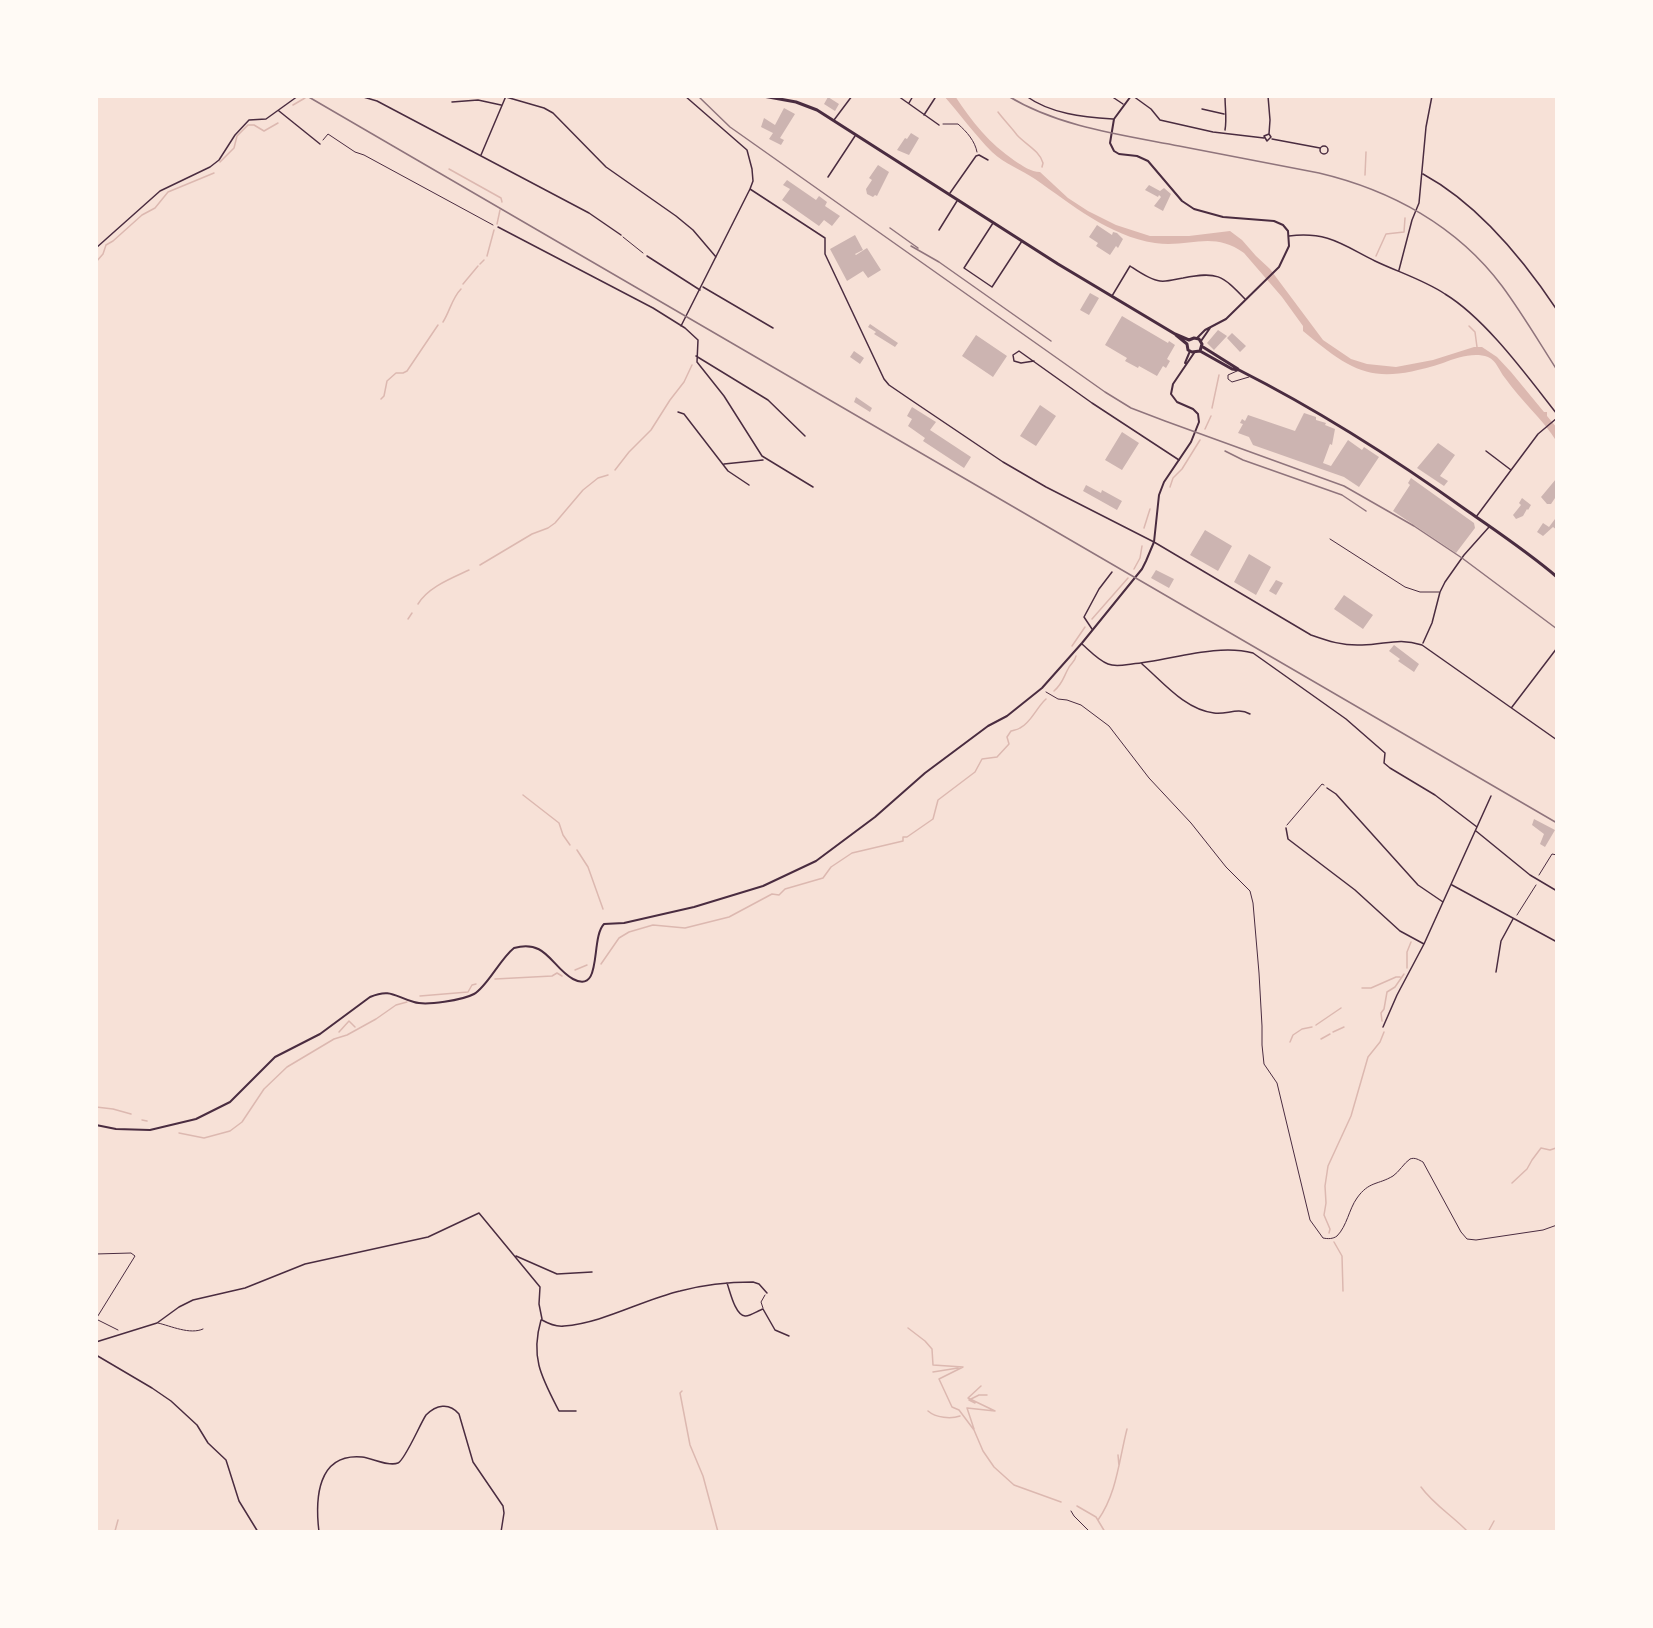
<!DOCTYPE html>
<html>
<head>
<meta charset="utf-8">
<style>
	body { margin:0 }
	#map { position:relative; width:1653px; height:1628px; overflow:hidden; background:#f7e1d7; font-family:"Source Sans 3",sans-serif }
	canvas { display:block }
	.frame { position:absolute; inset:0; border:98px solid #fffaf5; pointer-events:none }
</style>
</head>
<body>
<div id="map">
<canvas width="1653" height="1628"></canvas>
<div class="frame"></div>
</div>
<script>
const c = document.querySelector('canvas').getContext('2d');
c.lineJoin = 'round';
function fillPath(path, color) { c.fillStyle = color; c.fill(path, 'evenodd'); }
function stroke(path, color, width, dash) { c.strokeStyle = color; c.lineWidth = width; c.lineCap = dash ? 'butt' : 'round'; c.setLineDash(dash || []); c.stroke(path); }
fillPath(new Path2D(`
	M944,96H955C972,122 989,143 1015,161C1023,166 1031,172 1040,172L1068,198L1088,211L1116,225L1150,236H1189L1230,231L1242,240L1256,256L1270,269L1323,340L1351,359L1367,364L1396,367L1433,360L1474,347H1482L1497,357L1511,372L1544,412H1547V416L1557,428V442C1542,418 1521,401 1505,378C1499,371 1497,361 1488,357C1473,352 1457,358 1443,363C1374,385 1356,375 1303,331V326L1282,297L1244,253C1212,230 1190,248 1155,243C1109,236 1071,204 1035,179C1020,169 1005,164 992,152C975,135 960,114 944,96Z`), '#dcb8b0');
stroke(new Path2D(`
	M293,105L305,98
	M998,112C1004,120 1011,127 1017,135C1025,144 1040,151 1043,163L1042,167
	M220,162L234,148L237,136L248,125H254L264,131L278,123
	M449,169L501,198L502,202
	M1365,175L1366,152
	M497,224L500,210
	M487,256L494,230
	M1376,256L1386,234L1404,232L1405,218
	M96,262L103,254L106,245L113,241L142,215L155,208L168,192L214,173
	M480,264L484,260
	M463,284L478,266
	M443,322C450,311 452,298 461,289
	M1469,326L1475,332L1477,347
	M381,399L384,396L387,381L396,373H403L407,371L438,325
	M1212,408L1219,375
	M1205,429L1211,416
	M615,470L629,452L651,430L670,400L684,382L692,365
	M1170,487L1173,478L1182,469L1200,440
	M1144,528L1150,509
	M480,565L532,534L548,528L555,523L583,490L598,478L608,475
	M1134,569L1140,558L1142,546
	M418,604C428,587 452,578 469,570
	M408,619L412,613
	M1092,619L1128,578
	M1072,646L1085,627
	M1054,691C1063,683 1063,678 1068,669C1071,663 1075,662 1076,656
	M523,795L559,823L563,835L570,845
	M577,850L588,867L603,909
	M601,964L619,938L629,932L653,925L685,928L729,917L772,894L779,895L785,889L823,878L831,867L852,853L903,841V837H907L933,819L938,800L975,772L982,759L997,757L1009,744L1007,737L1011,731C1014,730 1017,730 1020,728C1031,723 1036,708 1046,699
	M1407,968V952L1411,942
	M575,970L587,965
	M495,979L552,976L557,973L562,976
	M1362,988H1371L1396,977H1400
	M420,996L468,992L472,985L476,984
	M1382,1021L1381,1013L1384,1009L1387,992L1395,987L1404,974
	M1316,1025L1341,1008
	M339,1032L349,1021L355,1027
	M1333,1032L1344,1027
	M1321,1039L1330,1034
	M1290,1042L1293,1035L1302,1029L1312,1027
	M96,1107L113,1109L131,1114
	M142,1120L147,1121
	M179,1133L204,1138L230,1131L242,1122L264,1089L287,1067L334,1039L347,1035L376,1019L396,1005L407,1002
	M1512,1183L1527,1169L1532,1160L1541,1148L1550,1150L1556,1148
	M1329,1233L1330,1229L1324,1215L1326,1203L1325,1186L1328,1166L1351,1116L1368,1057L1380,1042L1384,1032
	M1334,1242L1342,1256L1343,1291
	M908,1328L925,1341L932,1349L933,1365L963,1367L939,1379L952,1407L959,1410L974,1430L983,1451L994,1467L1014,1485L1061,1502
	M933,1372L958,1368
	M682,1391L680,1393L690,1445L703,1476L718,1532
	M975,1403L969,1400L979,1395H987
	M928,1411C936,1418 951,1419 960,1416
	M974,1429L967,1408L995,1411L968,1398L981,1386
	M1118,1455L1119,1466
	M1421,1487C1434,1505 1453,1516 1468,1532
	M1077,1506L1096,1517L1105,1532
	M1098,1520C1117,1493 1119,1460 1127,1429
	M115,1531L118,1520
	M1488,1532L1494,1521`), '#dcb8b0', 1.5);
fillPath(new Path2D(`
	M828,97L839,104L835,111L824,104Z
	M784,108L795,114L780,138L784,140L781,145L769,139L773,133L761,127L764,118L775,125Z
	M911,133L919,138L909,155L897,150L905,138L907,139Z
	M878,165L889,172L877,196L875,195L873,197L867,194L866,189L872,180L869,178Z
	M787,180L816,200L819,196L827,202L825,206L840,216L832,226L824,220L819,226L782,200L790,189L783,185Z
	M1149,185L1160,191L1164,188L1171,194L1163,211L1154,206L1161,197L1159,195L1158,197L1145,190Z
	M1097,225L1112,235L1113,232L1117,233L1123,239L1118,248L1116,246L1110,255L1096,246L1098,243L1089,237Z
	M855,235L863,250L855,254L856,255L867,248L881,270L868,278L863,271L847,281L830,249Z
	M1090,293L1099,298L1089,315L1080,310Z
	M1122,316L1168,343L1169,341L1175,345L1167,359L1170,361L1166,368L1163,366L1157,376L1139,366L1138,368L1125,361L1127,358L1105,345Z
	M870,324L898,343L895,347L874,334L876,332L868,327Z
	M1218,330L1227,336L1214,350L1207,343Z
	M1232,333L1246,346L1240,352L1227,338Z
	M976,335L1007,356L993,377L962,356Z
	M854,351L864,358L860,364L850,357Z
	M856,397L872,408L870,412L854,402Z
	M1040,405L1056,416L1036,446L1020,436Z
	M912,407L936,422L930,430L971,457L964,468L923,441L925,438L908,426L912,419L907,416Z
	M1304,413L1316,417V420L1326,423L1325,425L1335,429L1332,445L1330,444L1323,463L1331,466L1348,440L1362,450L1364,447L1379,457L1359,487L1344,477L1253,445L1249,437L1238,433L1243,424L1240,423L1242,419L1245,421L1248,415L1295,431Z
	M1122,432L1139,443L1122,470L1105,460Z
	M1438,443L1455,455L1440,476L1448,481L1444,486L1417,468Z
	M1411,478L1474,523L1475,528L1456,553L1393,511L1410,485L1408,483Z
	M1556,479L1557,495L1551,504H1547L1541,497Z
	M1086,485L1101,493L1102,490L1122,501L1117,510L1083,491Z
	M1522,498L1531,505L1528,510L1527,509L1523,516L1516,519L1513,515L1521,505L1519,503Z
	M1555,519L1557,520V530L1553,527L1543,536L1537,532L1543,523L1549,527Z
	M1205,530L1232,546L1218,571L1190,555Z
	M1249,554L1271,567L1256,595L1234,582Z
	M1156,570L1174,579L1169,588L1151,578Z
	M1276,580L1283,583L1276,595L1269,591Z
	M1344,595L1373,615L1363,629L1334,609Z
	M1394,645L1419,664L1414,672L1398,661L1400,659L1389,651Z
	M1534,819L1555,830L1545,847L1540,844L1544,834L1532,825Z`), '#ccb4b1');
stroke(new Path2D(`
	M943,124H958C967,132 975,141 977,152
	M323,140L328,134L355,152L364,155L493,225
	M623,237L643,253
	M1046,692L1058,699L1067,700L1081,705L1109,726L1149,778L1191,823L1226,867L1250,891L1253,903L1259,973L1262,1026V1045L1264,1064L1277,1083L1310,1220L1323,1238C1328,1239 1333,1239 1337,1236C1347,1226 1349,1209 1357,1198C1369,1181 1378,1185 1393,1176C1399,1172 1404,1163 1410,1159C1415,1157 1419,1160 1423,1162L1461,1232L1467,1239L1476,1240L1543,1230L1557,1225
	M1287,825L1322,784L1324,785
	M1539,875L1552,854L1557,855
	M1517,915L1536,885
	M96,1254L131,1253L135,1256L96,1319
	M96,1319L118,1330
	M1071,1511L1074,1516L1090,1532`), '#4a2c40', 1);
stroke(new Path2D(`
	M1237,371L1228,375V379L1232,382L1249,377
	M1330,539L1405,587L1420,592H1439
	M763,1308L761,1302L765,1295
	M158,1323C171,1326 190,1335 203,1329`), '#4a2c40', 1);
stroke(new Path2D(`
	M360,96L377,101L589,213L621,235
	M898,96L939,125
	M1026,96C1051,114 1083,117 1113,119
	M1111,96L1123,104
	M1133,96L1151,109L1160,120L1213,132L1264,138
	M1225,96C1225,108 1227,119 1225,130
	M1268,96L1270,120L1269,134L1271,137L1267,141L1264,136L1269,134
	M506,97L544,108L553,113L606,167L676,216L693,230L716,257
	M452,102L478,100L501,105
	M909,103L913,96
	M1202,109L1224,114
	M279,111L320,144
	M924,115L935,98
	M834,120L852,96
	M1272,139L1320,148
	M1320 150a4 4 0 1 1 8 0a4 4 0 1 1-8 0Z
	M481,155L506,96
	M1423,174C1478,204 1523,259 1557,310
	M828,177L855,136
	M750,189L825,238V254L884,379L889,385L911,400L1003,462L1046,487L1154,542L1311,635C1328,641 1343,646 1362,645C1385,645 1398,637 1422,645L1557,740
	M950,193L976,156L979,155L988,160
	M993,223L964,268L992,287L1022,241
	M498,227L653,308L685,328L698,340L697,362L724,396L762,456L813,487
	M939,230L957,201
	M1289,236C1327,231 1343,245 1375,261C1398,272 1424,280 1445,294C1486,319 1527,376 1557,414
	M96,248L160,191L210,167L219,160L235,135L249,120L266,119L298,96
	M647,256L700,290
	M1399,270L1412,220L1419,203L1426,127L1432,96
	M703,287L773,328
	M1112,296L1130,266C1139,272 1150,280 1160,281C1168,282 1176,279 1183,278C1217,271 1222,275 1245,299
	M681,326L750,189L753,181L752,169L747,150L685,96
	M696,356L768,400L805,436
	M1034,361L1021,363L1014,361L1013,355L1019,351L1092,403L1179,460
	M678,412L684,414L728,471L749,485
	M1486,451L1511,470
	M724,464L763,460
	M1476,517L1538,434L1557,418
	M1092,629L1084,617L1099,589L1112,572
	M1423,643L1432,623L1440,592L1445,582L1464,555L1489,527
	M1082,644C1090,651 1098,660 1108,664C1115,667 1124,665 1132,664C1169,661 1216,643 1253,653L1346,719L1385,753L1384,763L1390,768L1435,795L1477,827
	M1142,664C1162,681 1185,710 1214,713C1227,715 1237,707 1250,714
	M1512,707L1557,648
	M1327,788L1336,794L1418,885L1443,902
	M1286,828L1288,839L1355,890L1400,931L1424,944
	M1476,831L1530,875L1557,891
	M1452,885L1557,942
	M1496,972L1501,941L1513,919
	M1556,987L1557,986
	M1383,1027L1397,995L1424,944L1491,796
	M516,1256L557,1274L592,1272
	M727,1283C730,1291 735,1315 745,1316C749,1317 759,1310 763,1309L775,1330L789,1336
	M541,1320C530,1358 542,1378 559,1411H576
	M542,1320C549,1324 556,1327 564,1326C603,1323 642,1300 680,1291C706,1284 727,1282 753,1282L759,1284L767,1293
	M96,1342L157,1323L179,1307L193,1300L245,1288L305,1264L428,1237L479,1213L540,1287L539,1304L542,1319
	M96,1355L152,1388L171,1401L197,1425L208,1443L226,1460L239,1501L258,1532
	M319,1532C315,1499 317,1453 362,1457C372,1458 389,1467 398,1463C405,1460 420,1424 426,1415C436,1405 449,1402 459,1414L473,1462L503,1506L504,1513L501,1532`), '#4a2c40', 1.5);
stroke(new Path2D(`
	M1131,96L1114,119L1110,143L1114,151L1119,154L1137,156L1148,161L1182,201L1194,209L1223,217L1274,221L1283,225L1288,231L1289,246L1279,267L1226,319L1205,330L1197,338
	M1201,341L1210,328
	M1185,363L1190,351
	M96,1125L116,1129L150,1130L196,1119L230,1102L275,1057L320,1034L370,997C391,988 395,997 414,1002C426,1006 463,1000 474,994C487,987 500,959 514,948C547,939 551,967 573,979C603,995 590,938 604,924L624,923L694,907L763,886L816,861L875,817L925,773L988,726L1007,716L1042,688L1082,643L1142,569L1146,561L1154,542L1159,495L1164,482L1191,442L1199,422L1198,414L1193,409L1177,402L1171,394L1173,384L1194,353`), '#4a2c40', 2);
stroke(new Path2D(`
	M763,96L796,102L817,110L1058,264L1175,334L1189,340L1194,338L1199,339L1202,344L1200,351
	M1176,335L1187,344L1188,350L1192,352L1200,351L1232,369L1239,370C1320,411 1395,459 1469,512C1499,533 1529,553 1557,577
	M1203,347L1238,369`), '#4a2c40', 3);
stroke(new Path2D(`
	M307,96L1557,823
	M698,96L730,127L1105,392L1131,408L1165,421L1344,486L1414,526L1462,558L1557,629
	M1008,96C1059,127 1122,135 1179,146C1226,155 1272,164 1319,173C1391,190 1457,226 1502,286C1522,313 1539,342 1557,370
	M890,228L918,248
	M911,246L939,262L1051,341
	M1225,451L1243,460L1342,495L1366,511`), '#8f747c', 1.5);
</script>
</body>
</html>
